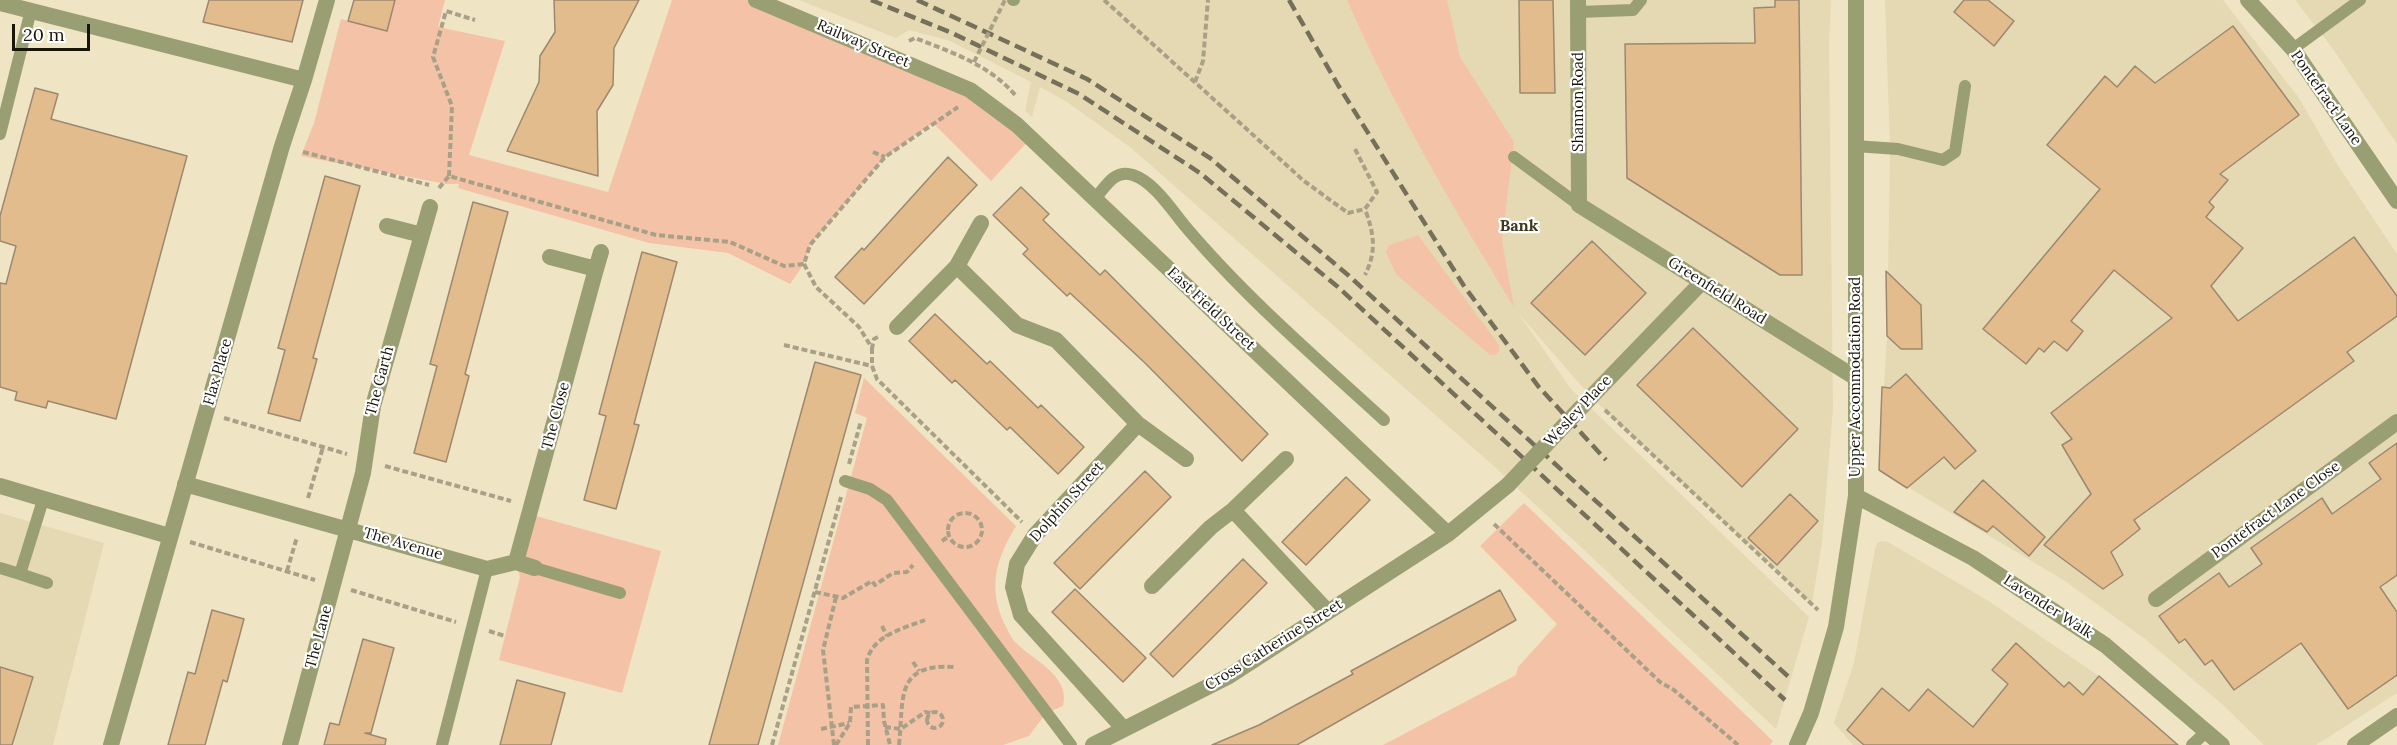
<!DOCTYPE html>
<html>
<head>
<meta charset="utf-8">
<style>
	body { margin:0 }
	#map { position:relative; width:2397px; height:745px; overflow:hidden; background:#efe5c5; font-family:Lora,serif }
	canvas { display:block }
	.scale { position:absolute; left:12px; top:24px; width:78px; height:27px; box-sizing:border-box; border:3px solid #19150a; border-top:0; padding-left:8px; font-size:18px; line-height:21px; white-space:nowrap; color:#19150a; -webkit-text-stroke:4px #fff; paint-order:stroke }
</style>
</head>
<body>
<div id="map">
<canvas width="2397" height="745"></canvas>
<div class="scale">20 m</div>
</div>
<script>
const c = document.querySelector('canvas').getContext('2d');
c.lineJoin = 'round';
function fillPath(path, color) { c.fillStyle = color; c.fill(path, 'evenodd'); }
function stroke(path, color, width, dash) { c.strokeStyle = color; c.lineWidth = width; c.lineCap = dash ? 'butt' : 'round'; c.setLineDash(dash || []); c.stroke(path); }
function write(font, color, halo, rows, align = 'center') {
  c.font = font + ' Lora,serif'; c.lineWidth = 4.5; c.setLineDash([]); c.textBaseline = 'middle'; c.strokeStyle = halo; c.fillStyle = color; for (const [text, x, y, turn = 0] of rows) {
    c.save(); c.translate(x, y); c.rotate((+turn || 0) * Math.PI / 180); c.textAlign = isNaN(turn) ? turn : align; if (halo) c.strokeText(text, 0, 0); c.fillText(text, 0, 0); c.restore();
  }
}
fillPath(new Path2D(`
	M799,0H1831L1829,43L1833,408L1822,543L1812,604L1591,397L1519,314L1571,389L1809,617L1776,729L1497,469L1130,147L1067,102L1040,87L1032,117L1025,111L1031,82L950,41L909,30L896,38Z
	M1885,0H2223L2299,98L2337,164L2397,254V693L2316,745H2264L2222,704L2145,639L2065,581L1879,470L1887,336L1890,149Z
	M2295,0H2397V144L2333,49Z
	M0,513L104,543L53,745H0Z
	M1882,541L1888,542L1987,600L2099,676L2177,745H1853L1834,723L1854,663L1875,549L1877,543Z`), '#e5d9b3');
fillPath(new Path2D(`
	M395,0H445L438,27L505,41L469,155L608,192L672,0H756L970,90L1031,138L991,181L933,123L885,157L810,245L804,264L790,284L728,253L649,243L458,188L459,184H446L301,156L314,123L341,19L386,31Z
	M1347,0H1447L1460,57L1514,142L1502,241L1514,307C1453,208 1394,107 1347,0Z
	M1418,235L1499,345V351L1496,355H1490L1396,274L1386,252L1389,245Z
	M864,378L1016,526C996,559 987,588 1005,625C1008,630 1010,636 1014,641C1032,660 1071,675 1063,706L1046,713L1029,736L1003,745H778L867,418L855,413Z
	M1524,503L1773,741L1770,745H1383L1516,675L1518,667L1557,624L1480,546Z
	M529,514L661,551L622,693L499,660L520,577L516,562Z`), '#f4c2a7');
const building = new Path2D(`
	M209,0H303L292,42L203,22Z
	M354,0H395L387,31L348,21Z
	M554,0H639L614,48L613,85L597,111L598,176L507,151L539,82L540,56L555,32Z
	M1519,0H1553L1555,93H1520Z
	M1775,0H1799L1802,275H1780L1627,178L1625,44L1755,43L1754,8L1775,7Z
	M1964,0H1988L2014,21L1994,46L1954,12Z
	M2233,26L2299,115L2220,174L2228,180L2209,202L2214,207L2206,217L2243,248L2211,286L2238,321L2354,237L2397,296V316L2347,352L2354,361L2134,520L2140,529L2111,552L2123,575L2103,589L2044,545L2091,494L2062,445L2072,439L2051,413L2172,318L2114,270L2071,321L2083,331L2067,351L2054,341L2044,352L2039,348L2026,364L1983,329L2100,189L2047,145L2105,76L2117,87L2135,66L2155,83Z
	M35,88L58,94L51,119L187,156L116,419L48,401L46,408L15,400L17,392L0,387V283L6,284L16,246L0,241V216Z
	M948,157L977,185L864,304L835,277L862,248L864,250Z
	M325,176L360,186L313,358L317,359L300,421L268,413L285,350L278,348Z
	M1021,187L1049,214L1043,220L1100,275L1105,270L1268,434L1242,461L1145,363L1070,293L1067,296L1023,254L1028,249L993,215Z
	M473,202L508,212L465,374L469,376L446,462L414,453L437,366L430,364Z
	M1592,241L1646,293L1585,355L1531,303Z
	M642,252L677,262L634,424L639,425L616,509L584,500L606,416L599,414Z
	M1886,271L1921,305L1922,349H1901L1887,336Z
	M935,314L987,364L990,361L1038,408L1041,405L1084,447L1058,474L1010,427L1007,430L955,380L952,383L909,341Z
	M1693,328L1798,429L1742,487L1637,385Z
	M815,362L861,375L758,745H709Z
	M1906,374L1976,451L1955,469L1944,457L1907,488L1879,470L1882,387L1890,388Z
	M2397,443V575L2380,587L2397,612V675L2348,709L2301,643L2234,690L2212,660L2205,665L2185,639L2179,643L2159,616L2219,573L2229,587L2262,564L2251,548L2322,498L2332,514L2381,479L2369,463Z
	M1145,471L1171,497L1080,589L1054,563Z
	M1346,477L1370,500L1306,565L1282,542Z
	M1983,480L2045,537L2029,556L1993,526L1987,532L1954,512Z
	M1790,494L1818,521L1777,565L1748,538Z
	M1243,559L1267,583L1173,677L1150,654Z
	M1075,589L1146,658L1123,682L1052,612Z
	M1500,590L1516,620L1297,745H1212L1259,725L1353,674L1351,671Z
	M212,610L244,619L227,682L223,680L205,745H168L188,672L195,674Z
	M363,639L394,648L371,733H365L386,739L385,745H324L330,723L339,725Z
	M2016,643L2064,687L2069,682L2083,695L2099,676L2178,745H1864L1847,730L1882,688L1909,711L1928,689L1973,727L2008,684L1992,670Z
	M0,667L33,677L12,745H0Z
	M517,680L565,693L551,745H500Z`);
fillPath(building, '#e3bc8e');
stroke(building, '#9c886f', 1.5);
stroke(new Path2D(`
	M1104,0L1304,181L1348,213L1365,209
	M909,41L915,38C951,52 990,65 1016,96
	M1195,82L1203,61L1208,0
	M1355,149L1377,192L1365,209C1374,234 1377,251 1365,275
	M303,152L429,185
	M873,152L885,157
	M449,176L452,106L433,57L446,11L475,20
	M439,188L449,176L656,235L730,242L784,266L804,264L810,245L885,157L958,107
	M804,264L816,287L859,327L872,348L874,339L880,336
	M784,345L872,366
	M872,348V366L877,379L1022,522
	M1605,410L1818,610
	M224,418L347,454
	M849,464L861,421
	M385,466L511,501
	M308,498L323,447
	M948 530a17 17 0 1 1 34 0a17 17 0 1 1-34 0Z
	M1494,524L1660,682L1674,690L1738,745
	M942,541L949,536
	M190,542L315,580
	M287,571L297,537
	M351,590L456,622
	M815,592L843,598L872,581L875,585L893,573L907,572L913,565
	M882,626L887,636
	M489,631L505,636
	M913,662L919,671
	M927 720a8 8 0 1 1 16 0a8 8 0 1 1-16 0Z
	M885,727L901,729L925,712L931,713
	M821,729L849,723
	M772,745L841,497
	M834,745L823,650L836,597
	M836,745L850,723L851,707L883,705L884,721L890,745
	M868,745L867,660C874,635 902,629 925,620
	M899,745C904,700 894,663 954,667`), '#a8a087', 4, [6, 3]);
stroke(new Path2D(`
	M1013,0H1014
	M1578,12L1633,10L1641,0
	M2293,49L2360,0
	M0,134L31,10
	M1855,146L1898,149L1943,160L1955,152L1965,86
	M1514,157L1579,205
	M1095,199C1106,186 1114,169 1133,175C1154,182 1171,209 1185,226C1245,297 1316,358 1384,420
	M845,481L870,489L887,500L1071,745
	M43,500L20,574L47,583
	M0,568L20,574
	M535,568L620,593
	M442,745L487,569
	M2192,745L2207,731`), '#999f73', 12);
stroke(new Path2D(`
	M756,0L970,90L1017,125L1448,534
	M1578,0L1579,205L1856,378
	M0,3L304,80
	M387,226L422,235L430,207
	M550,257L596,269L601,252
	M957,266L981,223
	M897,327L957,266L1017,325L1056,340L1138,424L1035,535L1017,564L1013,587L1021,615L1123,728
	M1591,397L1702,282
	M1138,424L1186,459
	M185,484L487,569L516,562L535,568
	M0,486L169,536
	M1233,510L1286,459
	M516,562L596,269
	M1152,586L1211,527L1233,510L1328,612
	M2156,599L2397,422
	M111,745L282,146L304,80L327,0
	M290,745L363,473L373,406L422,235
	M1093,745L1229,676L1448,534L1508,485
	M2355,745L2397,716`), '#999f73', 16);
stroke(new Path2D(`
	M2248,0L2293,49L2397,201
	M1856,496L1973,558L2105,645L2222,745
	M1797,745L1811,713L1836,627L1856,496V0`), '#999f73', 16);
stroke(new Path2D(`
	M871,0L952,33L1079,94L1200,173L1338,287L1785,700
	M917,0L1087,79L1210,158L1348,275L1792,680
	M1289,0L1338,85L1464,286L1538,386L1606,460`), '#76705b', 4.5, [12, 6]);
stroke(new Path2D(`
	M974,62L1005,0`), '#a8a087', 4, [6, 3]);
stroke(new Path2D(`
	M1508,485L1591,397`), '#999f73', 16);
write('15px', '#19150a', '#fff', [
	["Railway Street",863,44,23],
	["Pontefract Lane",2326,98,55],
	["Shannon Road",1579,102,-90],
	["Greenfield Road",1717,291,32],
	["East Field Street",1211,309,43],
	["Flax Place",218,372,-74],
	["Upper Accommodation Road",1856,377,-90],
	["The Garth",380,381,-75],
	["Wesley Place",1578,411,-47],
	["The Close",556,416,-75],
	["Dolphin Street",1067,502,-48],
	["Pontefract Lane Close",2276,510,-36],
	["The Avenue",403,544,16],
	["Lavender Walk",2048,607,33],
	["The Lane",319,637,-75],
	["Cross Catherine Street",1274,645,-32]
]);
write('bold 16px', '#41381e', '#fff', [
	["Bank",1519,226]
]);
</script>
</body>
</html>
